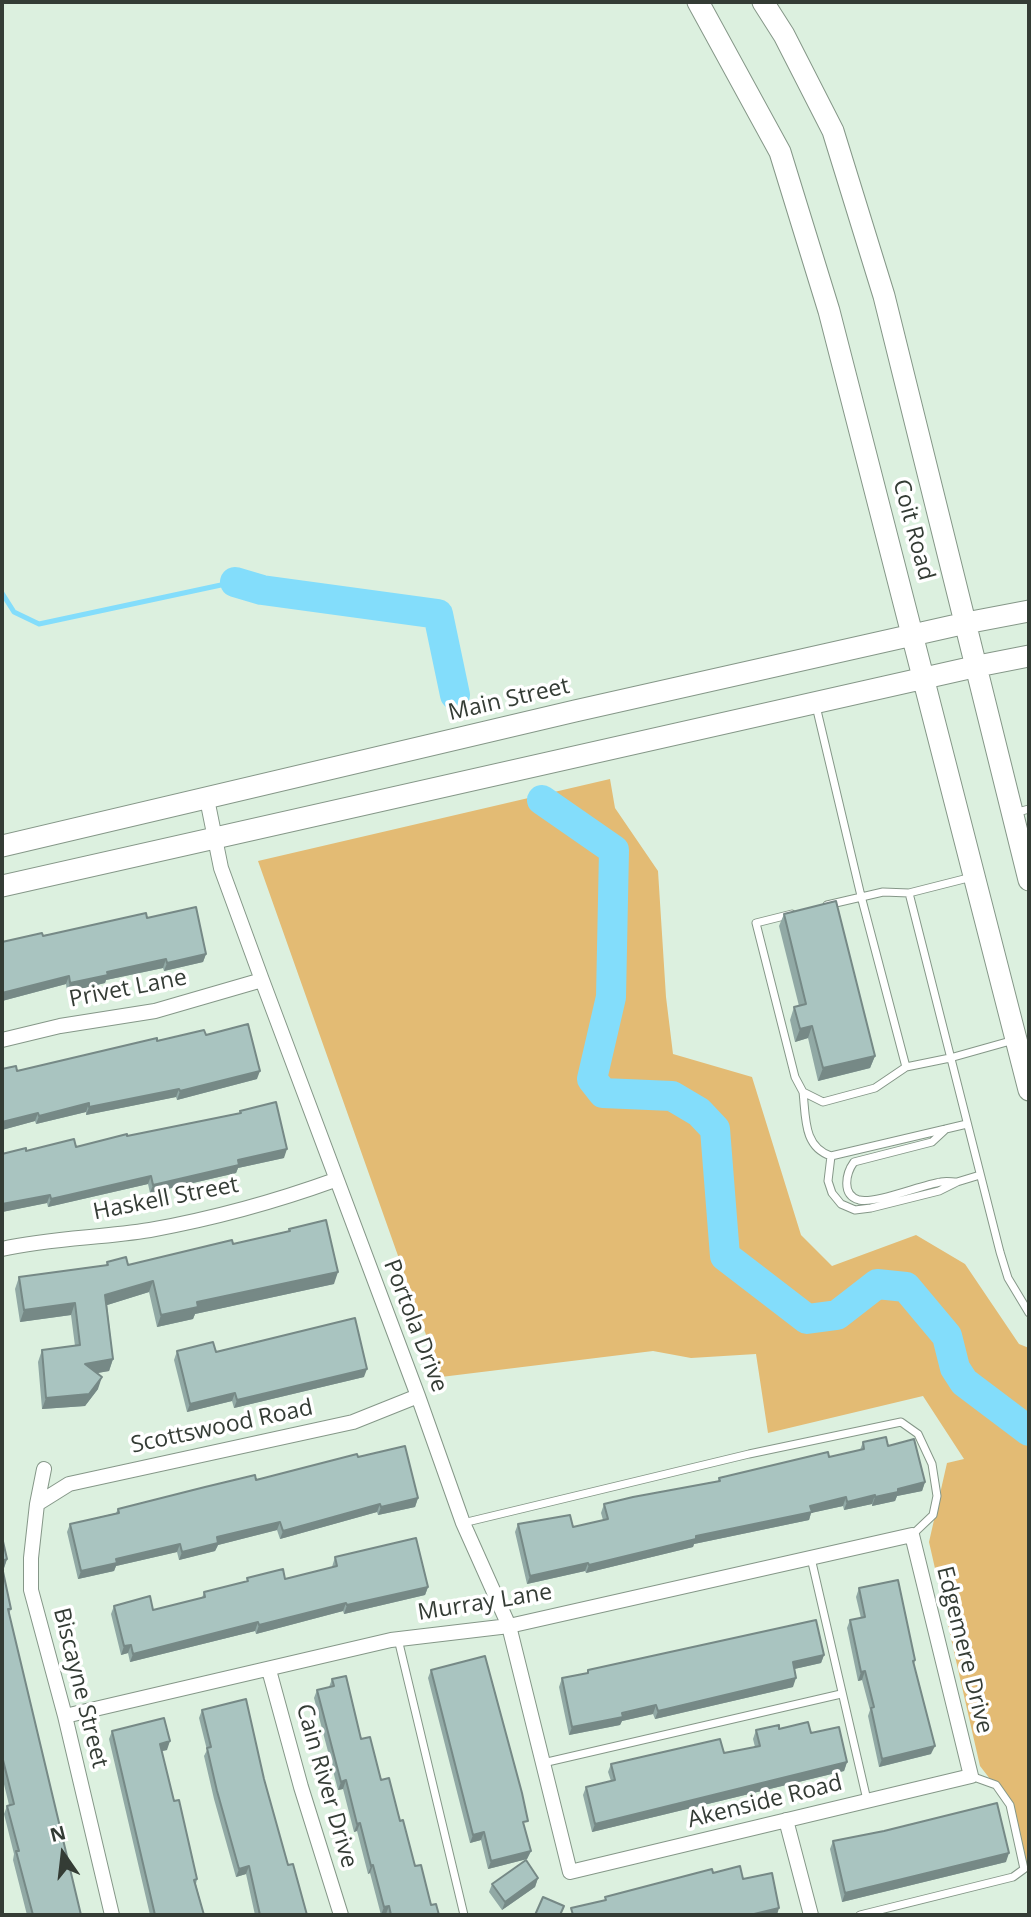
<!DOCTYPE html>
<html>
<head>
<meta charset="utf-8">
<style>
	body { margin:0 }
	#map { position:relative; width:1031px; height:1917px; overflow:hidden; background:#dcf0df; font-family:"Open Sans",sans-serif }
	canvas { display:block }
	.frame { position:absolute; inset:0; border:4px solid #343c35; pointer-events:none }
	.north { position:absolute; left:28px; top:1819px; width:70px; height:70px; -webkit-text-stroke:5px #fff; paint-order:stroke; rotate:346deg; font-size:19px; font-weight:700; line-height:28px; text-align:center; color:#343c35 }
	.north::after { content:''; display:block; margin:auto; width:24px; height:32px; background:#343c35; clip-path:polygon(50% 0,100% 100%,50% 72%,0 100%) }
</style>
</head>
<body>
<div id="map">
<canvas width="1031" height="1917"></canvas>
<div class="frame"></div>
<div class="north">N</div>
</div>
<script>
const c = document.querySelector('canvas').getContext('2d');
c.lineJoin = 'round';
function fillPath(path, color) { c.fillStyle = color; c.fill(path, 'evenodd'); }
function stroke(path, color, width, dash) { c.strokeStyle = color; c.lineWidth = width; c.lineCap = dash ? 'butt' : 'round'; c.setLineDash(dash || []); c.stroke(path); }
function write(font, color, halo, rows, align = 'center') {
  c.font = font + ' "Open Sans",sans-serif'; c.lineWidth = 7; c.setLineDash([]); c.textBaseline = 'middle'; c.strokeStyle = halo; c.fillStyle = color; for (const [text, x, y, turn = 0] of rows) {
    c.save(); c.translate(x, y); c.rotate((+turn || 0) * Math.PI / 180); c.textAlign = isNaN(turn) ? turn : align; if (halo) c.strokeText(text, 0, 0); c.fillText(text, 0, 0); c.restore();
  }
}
fillPath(new Path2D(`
	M610,779L615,808L658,871L666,997L673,1054L752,1077L801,1235L832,1266L916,1235L965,1264L1019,1344L1029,1348V1868L1024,1869L1010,1805L980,1766L929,1542L947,1463L964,1459L923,1396L768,1433L756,1354L691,1358L653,1351L441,1377L258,861Z`), '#e3bb74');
stroke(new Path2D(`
	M2,593L14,612L39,624L235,582`), '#83ddfb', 5);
stroke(new Path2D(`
	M235,582L262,590L438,614L455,695
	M542,800L614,850L611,997L592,1079L603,1093L672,1096L699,1112L715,1129L725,1256L807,1319L837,1315L877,1284L906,1287L947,1336L955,1368L964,1382L1029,1431`), '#83ddfb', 30);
const service = new Path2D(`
	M1014,813L1029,809
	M909,893L1000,1252L1008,1278L1029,1313
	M827,905L883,892L909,893L972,877
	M792,914L756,923L795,1077L803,1092L823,1102L875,1088L906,1067L861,896L816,706
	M906,1067L950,1058L1014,1040
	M803,1092C806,1117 803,1147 831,1156L967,1124
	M946,1129L932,1142L854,1162C846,1173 841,1195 859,1200C876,1204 921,1185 941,1182C946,1181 952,1182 957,1182
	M831,1156L828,1181L832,1193L841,1204L855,1210L871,1208L939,1191L957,1182L980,1175
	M463,1523L749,1454L901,1422L918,1434L932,1464L937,1496L933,1515L912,1535
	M811,1558L867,1800
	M398,1639L464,1915
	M543,1763L841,1694
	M860,1915L1013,1877L1024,1869L1010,1805L996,1785L971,1776`);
const minor = new Path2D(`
	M2,1040L60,1026L155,1011L262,980
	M2,1249C50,1238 101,1238 150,1230C211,1219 277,1201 335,1180
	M44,1469L37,1504L31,1558V1590L65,1716L112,1915
	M37,1504L69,1484L353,1422L418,1396
	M269,1670L301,1787L341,1915
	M65,1716L391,1640L509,1626L912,1535L971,1776L570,1872L509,1626L463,1523L418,1396L262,980L221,868L207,799
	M786,1820L811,1915`);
const secondary = new Path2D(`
	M698,2L780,152L829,311L1029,1090
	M763,2L784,35L833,131L884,296L1029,880
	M2,846L575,711L966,623L1029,611
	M2,886L978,666L1029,656`);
stroke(service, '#859788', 9);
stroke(minor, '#859788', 16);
stroke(secondary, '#859788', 23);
stroke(service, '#fff', 7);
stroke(minor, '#fff', 14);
stroke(secondary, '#fff', 21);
fillPath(new Path2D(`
	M784,914L875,1056L870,1068L818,1081L808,1038L795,1042L790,1020L794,1007L799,1006L779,926Z
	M147,918L206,954L203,962L164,971L163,968L106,980L105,983L67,992L66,984L2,1001V942Z
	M206,1035L257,1079L177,1100L176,1097L86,1115V1112L36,1124L35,1121L2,1130V1069L17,1071L157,1041Z
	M240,1111L284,1158L238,1168L236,1173L150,1193L148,1184L48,1207L47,1203L2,1212V1154L76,1147L239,1114Z
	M289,1229L334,1284L195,1314L193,1319L157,1327L149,1292L107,1305L113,1359L109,1371L97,1373L98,1389L85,1406L42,1409L38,1362L42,1350L75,1346L71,1315L20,1322L15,1289L19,1277L106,1265L107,1262L128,1265L233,1244L288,1231Z
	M177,1351L216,1352L364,1377L234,1408L232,1401L187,1412L174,1360Z
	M863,1442L888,1446L925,1482L922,1491L897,1496L895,1501L872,1506V1504L844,1510L843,1506L811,1513L809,1520L694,1544L693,1547L586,1573L585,1571L527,1584L515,1532L518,1524L573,1527L603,1520L601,1513L604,1504L718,1481L719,1478L829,1457L860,1450Z
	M358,1457L418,1498L415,1507L378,1515L377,1512L280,1539L277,1530L218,1545L215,1551L179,1560L177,1552L116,1566L114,1571L78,1579L67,1532L70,1524L116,1513L118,1509L256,1480Z
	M2,1537L7,1559L4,1568H2L11,1609L9,1614L81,1915H27L13,1860L14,1854L4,1814L7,1806L9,1805L2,1776Z
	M335,1557L428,1587L425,1595L344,1614L343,1611L256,1634L255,1631L130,1662L128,1653L121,1655L111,1614L114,1606L153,1610L202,1598L204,1592L246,1582L247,1578L285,1579L332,1567Z
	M859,1588L915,1660L914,1664L931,1754L879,1767L868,1716L870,1710L862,1680L858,1681L847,1628L850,1620L861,1618L856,1597Z
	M824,1655L821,1663L794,1669L793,1687L655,1719L653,1714L622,1721L620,1725L569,1735L559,1687L562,1678L587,1673L588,1670Z
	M431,1670L531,1851L527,1859L488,1869L481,1840L470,1843L428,1678Z
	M332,1679L400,1821L415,1866L431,1905L439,1915H386V1914L381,1915L370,1873L368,1874L357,1831L354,1832L343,1789L338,1790L314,1698L317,1690L329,1687Z
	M202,1710L264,1779L288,1865L307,1915H255L246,1874L236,1877L214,1799L204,1756L207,1750L199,1718Z
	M779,1729L811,1733L847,1762L844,1771L592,1832L583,1795L586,1787L611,1781L608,1772L611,1764L724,1753L755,1747L753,1739L756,1730Z
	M112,1731L167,1750L162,1751L174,1801L197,1879L196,1884L204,1915H150L109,1739Z
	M833,1841L1006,1862L842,1902L830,1849Z
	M538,1878L535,1887L502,1910L489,1892L492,1884Z`), '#91a9a5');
fillPath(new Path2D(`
	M206,954L203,962L164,971L167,963Z
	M166,959L163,968L106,980L105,983L67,992L70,983L107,972Z
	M69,976L66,984L2,1001V993Z
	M812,1026L808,1038L795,1042L800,1029Z
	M875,1056L870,1068L818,1081L823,1068Z
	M260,1071L257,1079L177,1100L180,1091Z
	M179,1089L176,1097L86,1115L89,1107Z
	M89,1103L86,1112L36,1124L39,1116Z
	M38,1113L35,1121L2,1130V1122Z
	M287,1149L284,1158L238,1168L236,1173L150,1193L153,1185L238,1160Z
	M151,1176L148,1184L48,1207L51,1199Z
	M50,1195L47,1203L2,1212V1204Z
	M338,1272L334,1284L195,1314L193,1319L157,1327L161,1315L197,1302Z
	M153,1281L149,1292L101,1307L105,1295Z
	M75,1303L71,1315L20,1322L24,1310Z
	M113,1359L109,1371L81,1376L85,1364Z
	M367,1369L364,1377L234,1408L237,1400Z
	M102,1377L98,1389L85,1406L42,1409L46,1398Z
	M235,1393L232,1401L187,1412L190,1404Z
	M925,1482L922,1491L897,1496L895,1501L872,1506L875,1497L898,1489Z
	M875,1495L872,1504L844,1510L847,1502Z
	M846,1497L843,1506L811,1513L809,1520L694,1544L693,1547L586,1573L589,1565L810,1506Z
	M418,1498L415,1507L378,1515L381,1507Z
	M380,1504L377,1512L280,1539L283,1531Z
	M280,1522L277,1530L218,1545L215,1551L179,1560L182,1552L217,1537Z
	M180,1544L177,1552L116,1566L114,1571L78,1579L81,1571L116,1559Z
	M7,1559L4,1568H2V1561Z
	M588,1563L585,1571L527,1584L530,1576Z
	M428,1587L425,1595L344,1614L347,1605Z
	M346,1603L343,1611L256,1634L259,1625Z
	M258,1622L255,1631L130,1662L133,1654Z
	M131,1645L128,1653L121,1655L124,1646Z
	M824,1655L821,1663L790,1670L793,1662Z
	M865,1671L862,1680L858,1681L861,1672Z
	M796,1678L793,1687L655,1719L658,1711Z
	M656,1705L653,1714L622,1721L620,1725L569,1735L572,1727Z
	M170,1741L167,1750L157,1752L160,1744Z
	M935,1746L931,1754L879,1767L882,1759Z
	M847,1762L844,1771L592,1832L595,1824Z
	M346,1780L343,1789L338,1790L341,1782Z
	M360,1823L357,1831L354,1832L357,1824Z
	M484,1832L481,1840L470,1843L473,1835Z
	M531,1851L527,1859L488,1869L491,1861Z
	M1009,1853L1006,1862L842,1902L845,1893Z
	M373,1865L370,1873L368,1874L371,1866Z
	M249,1866L246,1874L236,1877L239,1869Z
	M538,1878L535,1887L502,1910L505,1902Z
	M389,1906L386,1914L381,1915L384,1907Z
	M779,1908L777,1915H750Z`), '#768986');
const building = new Path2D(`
	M836,901L875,1056L823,1068L812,1026L800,1029L794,1007L806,1004L784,914Z
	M196,907L206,954L167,963L166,959L107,972L108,975L70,983L69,976L2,993V942L42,933L43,936L146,913L147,918Z
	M248,1024L260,1071L180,1091L179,1089L89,1107V1103L39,1116L38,1113L2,1122V1069L16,1066L17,1071L157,1038V1041L204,1030L206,1035Z
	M276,1102L287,1149L238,1160L239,1165L153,1185L151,1176L51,1199L50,1195L2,1204V1154L26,1148V1151L74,1139L76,1147L127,1134V1136L241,1113L240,1111Z
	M326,1220L338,1272L197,1302L198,1307L161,1315L153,1281L105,1295L113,1359L85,1364L102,1377L89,1394L46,1398L42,1350L80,1345L75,1303L24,1310L19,1277L108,1265L107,1262L126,1257L128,1265L232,1240L233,1244L290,1231L289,1229Z
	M355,1318L367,1369L237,1400L235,1393L190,1404L177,1351L213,1342L216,1352Z
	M886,1437L888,1446L914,1439L925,1482L898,1489V1492L875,1497V1495L847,1502L846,1497L810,1506L812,1512L696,1536V1539L589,1565L588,1563L530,1576L518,1524L570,1515L573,1527L608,1519L604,1504L633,1497L720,1481L719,1478L828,1452L829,1457L864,1449L863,1442Z
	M405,1446L418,1498L381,1507L380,1504L283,1531L280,1522L217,1537L218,1543L182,1552L180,1544L116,1559L117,1563L81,1571L70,1524L119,1513L118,1509L205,1487L255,1475L256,1480L357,1454L358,1457Z
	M2,1537L7,1559L2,1561Z
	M416,1538L428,1587L347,1605L346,1603L259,1625L258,1622L133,1654L131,1645L124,1646L114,1606L150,1596L153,1610L205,1597L204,1592L248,1581L247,1578L283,1569L285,1579L337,1566L335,1557Z
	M2,1567L11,1609H8L81,1915H33L16,1851H19L7,1806L14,1804L2,1756Z
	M898,1580L915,1660L913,1661L935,1746L882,1759L871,1708L874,1707L865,1671L861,1672L850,1620L865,1617L859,1588Z
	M816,1620L824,1655L793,1662L796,1678L658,1711L656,1705L622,1713L623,1717L572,1727L562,1678L588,1673V1670Z
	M485,1656L522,1793L528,1821L523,1822L531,1851L491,1861L484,1832L473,1835L431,1670Z
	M346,1676L361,1739L370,1737L381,1780L389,1778L400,1821L403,1820L415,1866L421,1865L431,1905L436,1904L439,1915H391L389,1906L384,1907L373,1865L371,1866L360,1823L357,1824L346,1780L341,1782L317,1690L334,1686L332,1679Z
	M246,1699L264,1779L288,1865L293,1864L307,1915H260L249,1866L239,1869L217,1791L207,1748L211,1747L202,1710Z
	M164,1718L170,1741L160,1744L174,1801L179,1800L197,1879L194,1880L204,1915H155L112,1731Z
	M808,1722L811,1733L839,1727L847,1762L595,1824L586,1787L615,1780L611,1764L720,1739L724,1753L760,1746L756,1730L779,1725V1729Z
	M997,1803L1009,1853L845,1893L833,1841L884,1831Z
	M526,1860L538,1878L505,1902L492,1884Z
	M740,1866L743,1879L772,1873L779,1908L750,1915H573L571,1908L606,1900L605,1897L712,1869L713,1873Z
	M543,1897L564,1906L560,1915H535Z`);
fillPath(building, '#a9c4c0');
stroke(building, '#768986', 2);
write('23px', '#343c35', '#fff', [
	["Coit Road",913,530,75],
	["Main Street",509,700,-13],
	["Privet Lane",128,989,-11],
	["Haskell Street",166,1199,-11],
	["Portola Drive",415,1326,69],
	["Scottswood Road",222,1427,-12],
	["Murray Lane",485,1603,-9],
	["Edgemere Drive",964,1650,76],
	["Biscayne Street",80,1688,76],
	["Cain River Drive",326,1786,74],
	["Akenside Road",765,1802,-14]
]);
</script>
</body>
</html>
